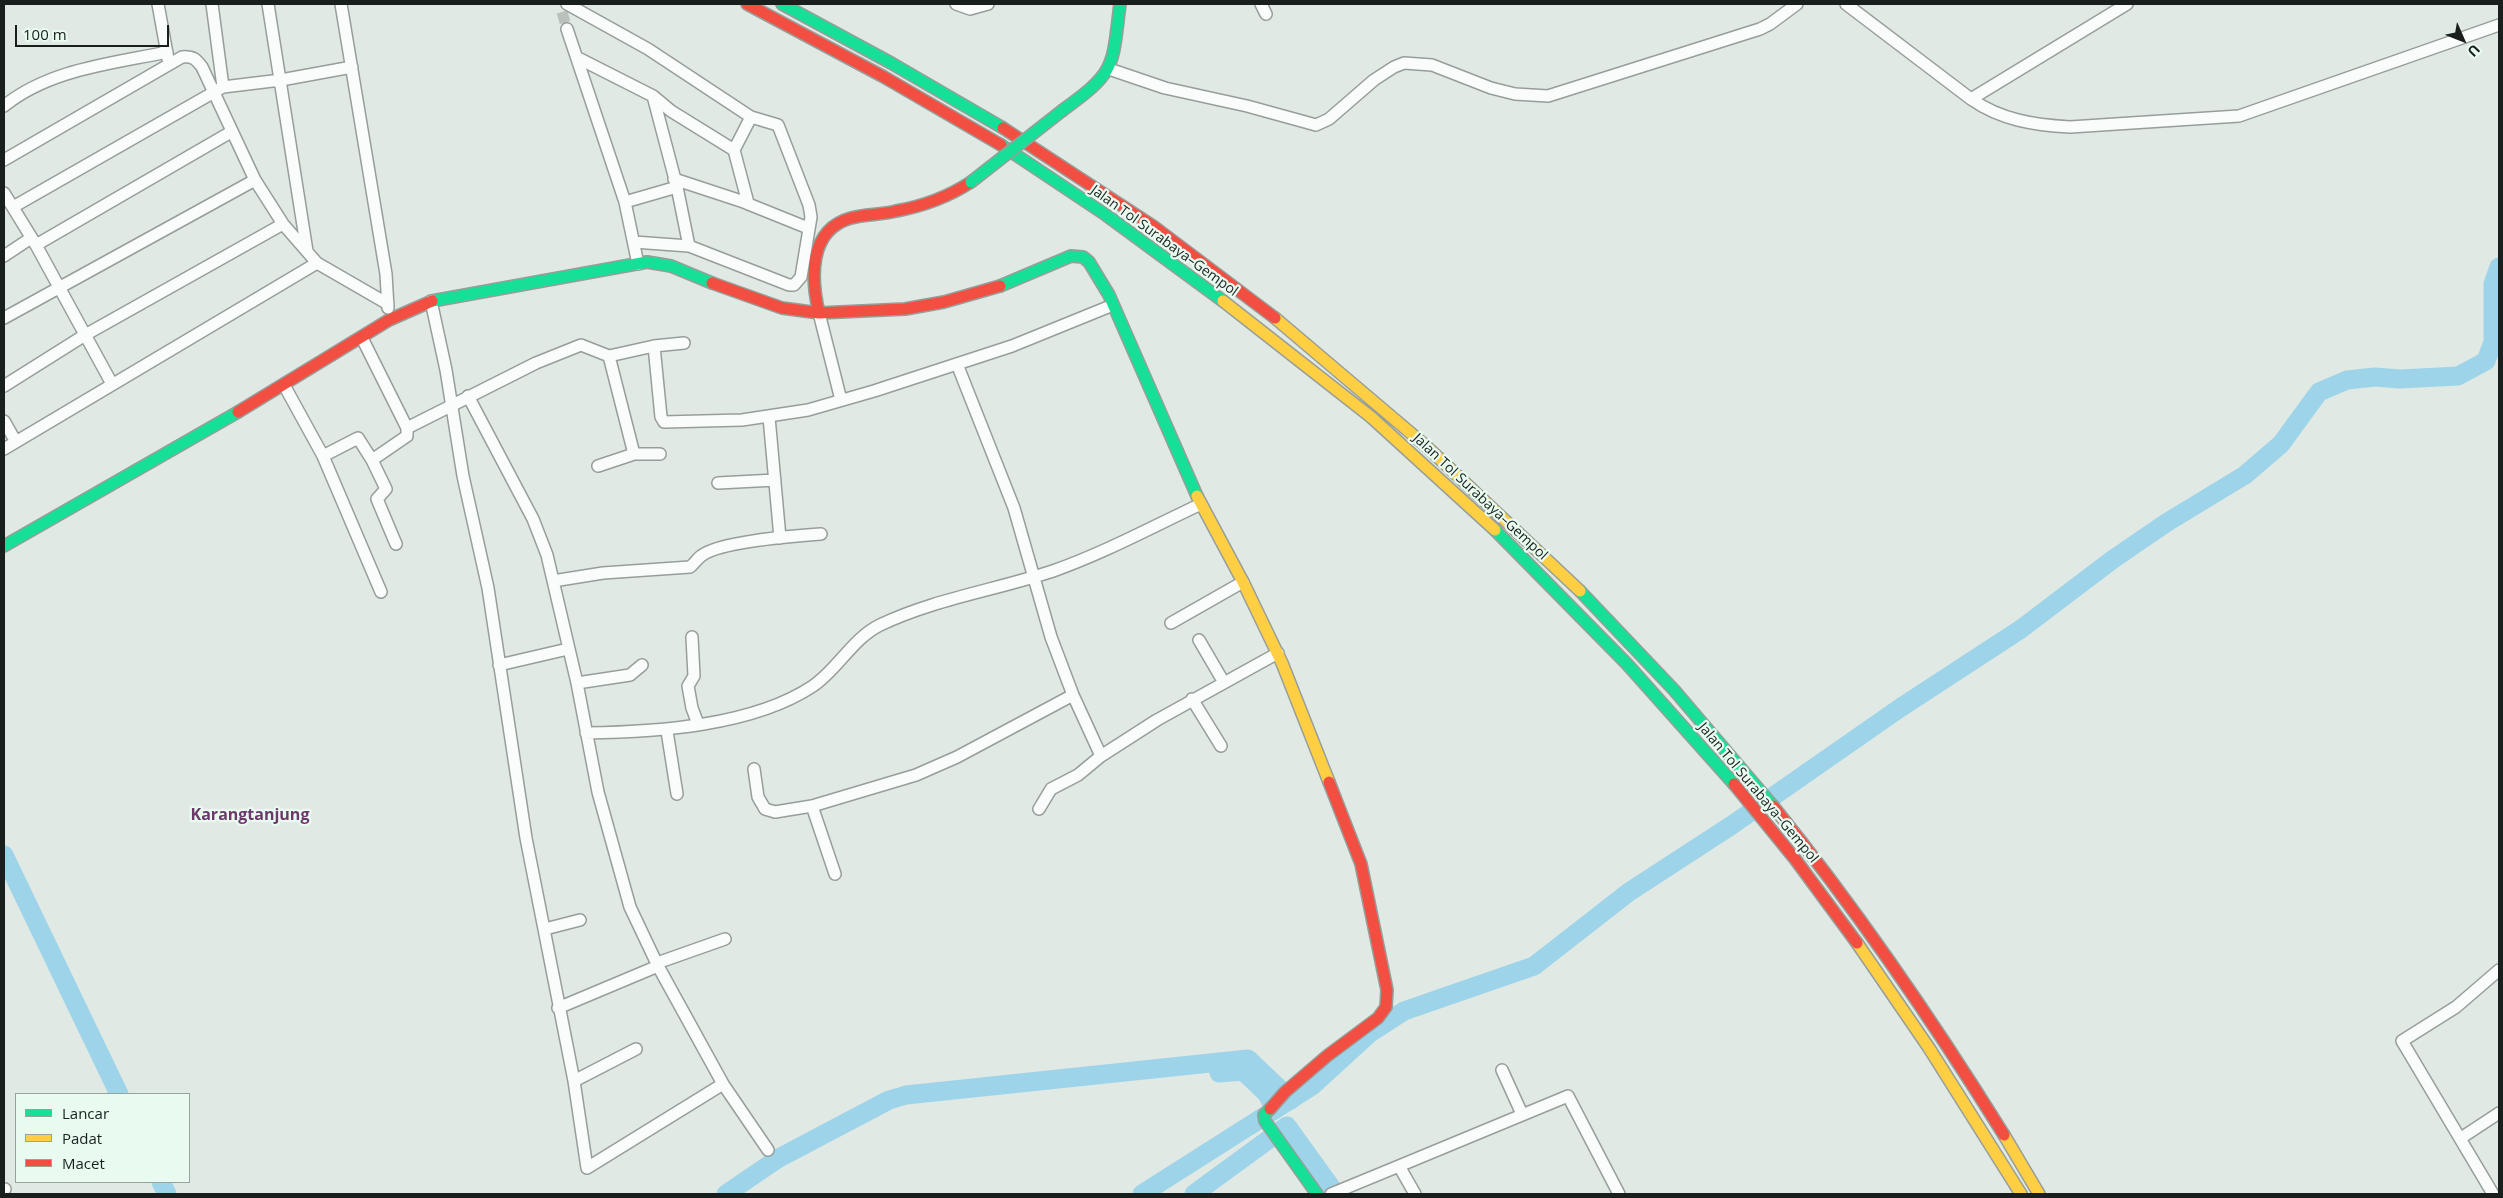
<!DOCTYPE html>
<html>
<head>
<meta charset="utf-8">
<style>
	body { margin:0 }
	#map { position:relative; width:2503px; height:1198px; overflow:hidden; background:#e0e9e4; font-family:"Open Sans",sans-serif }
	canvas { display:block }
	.frame { position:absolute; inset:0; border:5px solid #191f1c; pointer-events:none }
	.legend { position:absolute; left:15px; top:1093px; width:175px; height:90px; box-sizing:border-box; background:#e9fbf0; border:1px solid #96a39b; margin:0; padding:6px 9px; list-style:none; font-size:15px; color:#191f1c }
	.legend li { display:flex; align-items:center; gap:10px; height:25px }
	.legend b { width:25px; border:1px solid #96a39b }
	.north { position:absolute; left:2438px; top:15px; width:50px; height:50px; -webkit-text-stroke:4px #e9fbf0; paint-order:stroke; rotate:134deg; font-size:14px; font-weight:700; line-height:20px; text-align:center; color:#191f1c }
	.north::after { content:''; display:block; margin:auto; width:18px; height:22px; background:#191f1c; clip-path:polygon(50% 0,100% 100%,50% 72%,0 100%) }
	.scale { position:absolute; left:15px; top:25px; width:154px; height:22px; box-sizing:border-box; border:2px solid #191f1c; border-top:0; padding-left:6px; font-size:15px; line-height:18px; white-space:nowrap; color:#191f1c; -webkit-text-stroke:4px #e9fbf0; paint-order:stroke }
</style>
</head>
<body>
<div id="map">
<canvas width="2503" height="1198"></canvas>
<div class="frame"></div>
<ul class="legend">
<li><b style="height:6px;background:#16e098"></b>Lancar</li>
<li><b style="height:6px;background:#ffcf43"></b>Padat</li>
<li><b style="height:6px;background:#f24e42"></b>Macet</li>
</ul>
<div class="north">U</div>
<div class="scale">100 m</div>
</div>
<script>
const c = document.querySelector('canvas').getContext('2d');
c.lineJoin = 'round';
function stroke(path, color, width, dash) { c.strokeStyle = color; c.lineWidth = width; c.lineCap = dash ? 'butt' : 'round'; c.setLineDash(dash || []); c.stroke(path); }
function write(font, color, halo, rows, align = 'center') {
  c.font = font + ' "Open Sans",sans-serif'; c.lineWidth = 4.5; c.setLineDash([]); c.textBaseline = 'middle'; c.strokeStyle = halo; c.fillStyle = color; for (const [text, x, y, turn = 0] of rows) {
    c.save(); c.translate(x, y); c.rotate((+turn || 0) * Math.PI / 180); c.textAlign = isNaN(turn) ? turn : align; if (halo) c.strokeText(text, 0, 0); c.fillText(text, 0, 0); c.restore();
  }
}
stroke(new Path2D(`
	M4,855L119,1094
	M1219,1073L1243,1071L1267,1094L1272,1104
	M161,1182L167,1194
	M726,1194L779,1158L889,1100L906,1095L1248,1059L1291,1100
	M1142,1194L1312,1086L1370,1033L1404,1011L1534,966L1629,892L1732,825L1900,708L2021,629L2112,560L2166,523L2245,475L2281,444L2319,392L2347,380L2375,377L2400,379L2458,376L2486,361L2493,342V284L2499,267
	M1194,1194L1287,1126L1336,1194`), '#9ed4e9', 19);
stroke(new Path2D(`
	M562,12L567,29`), '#b8c1bc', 11, [11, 5.5]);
const street = new Path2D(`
	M158,4L168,59
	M212,4L223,87
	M268,4L307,251
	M341,4L386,274L388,308
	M567,4L648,49L751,117L778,125L809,205L811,217L801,277L794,285H789L689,246L634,242
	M956,4L970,9L988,4
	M1261,4L1266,14
	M1846,4L1971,99L2127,4
	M567,29L625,202L638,264
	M578,58L653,96L671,111L734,150
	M1109,69L1165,88L1247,106L1316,125L1329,119L1374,80L1394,67L1404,63L1432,65L1491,88L1515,94L1548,96L1760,29L1770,24L1797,4
	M653,96L677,187L689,246
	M1971,99C2001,120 2034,125 2070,127L2239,116L2499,25
	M4,106C50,69 111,64 167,52
	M4,160L182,57C193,56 196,59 202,67L255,180L283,224L317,263L388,304
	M674,179L741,201L808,228
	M4,193L36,245L112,384
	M625,202L677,187
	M748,203L734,150L751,117
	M13,207L223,87L281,80L352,67
	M36,245L231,132
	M4,256L31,238
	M431,301L446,370L463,476L488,588L526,838L574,1081L587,1168L723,1084L658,966L630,907L598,792L577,683L547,555L533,519L468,396
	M819,313L841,400
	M4,318L255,180
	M362,338L407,428
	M654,346L661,417L664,422L742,420L808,410L874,391L1012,346L1113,305
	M609,356L634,454
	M957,364L1014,508L1051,637L1073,695L1101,756
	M284,385L323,456L381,592
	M4,386L85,335L283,224
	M769,417L780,538
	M4,421L16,442
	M4,449L317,263
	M323,456L358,438L372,460L407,436V428L536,363L581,345L609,356L654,346L684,343
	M372,460L386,489L377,499L396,544
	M598,466L634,454H660
	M718,483L775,480
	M553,581L603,573L690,567C694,564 697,559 701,556C720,541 795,536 821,534
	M1171,623L1243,582
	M692,637L694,676L688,686L692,708L698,724
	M1199,640L1223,681
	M499,665L568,649
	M577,683L630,675L642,665
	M1192,699L1221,746
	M667,731L677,794
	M586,733C656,732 753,726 813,686C838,669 852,639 880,625C934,599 996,590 1053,571C1104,553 1152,527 1201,504
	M754,769L758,797L765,809L775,812L812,806L916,775L957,757L1073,695
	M812,806L835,874
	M1039,809L1051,789L1078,775L1101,756L1157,720L1278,653
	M545,929L580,920
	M657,963L725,939
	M558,1008L658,966
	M1502,1070L1522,1114
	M574,1081L636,1049
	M723,1084L768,1150
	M2461,1138L2499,1113
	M1399,1166L1568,1096L1619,1194
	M4,1190L5,1189
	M1331,1194L1399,1166L1415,1194
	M2493,1194L2402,1041L2456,1007L2499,970`);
const fast = new Path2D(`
	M782,4L891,63L1003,128
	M1063,110C1117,71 1112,67 1120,4
	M1001,145L1106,215L1223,301
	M1000,286L1071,256L1083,257L1089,262L1109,295L1197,496
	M432,301L647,262L671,266L712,283
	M1495,530L1627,664L1734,784
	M4,546L238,412
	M1580,591L1674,690L1773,806
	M1270,1109L1264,1115L1265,1121L1317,1194`);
const slow = new Path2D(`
	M1223,301L1371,417L1495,530
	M1275,318L1426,446L1580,591
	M1197,496L1243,582L1282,663L1329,782
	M1857,943L1929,1048L2021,1194
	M2004,1135L2039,1194`);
const jam = new Path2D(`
	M747,4L884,77L1001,145
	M1003,128L1153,226L1275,318
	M712,283L782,308L819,313L905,309L944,302L1000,286
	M819,313C811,279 808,230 851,218C865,214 881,215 896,211C924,206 948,197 971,182
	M238,412L389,320L432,301
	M1734,784L1795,859L1857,943
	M1773,806C1857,910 1933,1021 2004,1135
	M1270,1109L1285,1092L1327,1056L1378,1018L1386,1007L1387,990L1361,864L1329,782`);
stroke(street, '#979e9a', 14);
stroke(fast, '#979e9a', 14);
stroke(slow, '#979e9a', 14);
stroke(jam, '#979e9a', 14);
stroke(street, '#fafcfb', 11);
stroke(fast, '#16e098', 11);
stroke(slow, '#ffcf43', 11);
stroke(jam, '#f24e42', 11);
const fastBridge = new Path2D(`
	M971,182L1063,110`);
stroke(fastBridge, '#979e9a', 14, []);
stroke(fastBridge, '#16e098', 11);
write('14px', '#191f1c', '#e9fbf0', [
	["Jalan Tol Surabaya–Gempol",1164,241,36],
	["Jalan Tol Surabaya–Gempol",1480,497,43],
	["Jalan Tol Surabaya–Gempol",1758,793,50]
]);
write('bold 16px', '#6c396a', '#e9fbf0', [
	["Karangtanjung",250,815]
]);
</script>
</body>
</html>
